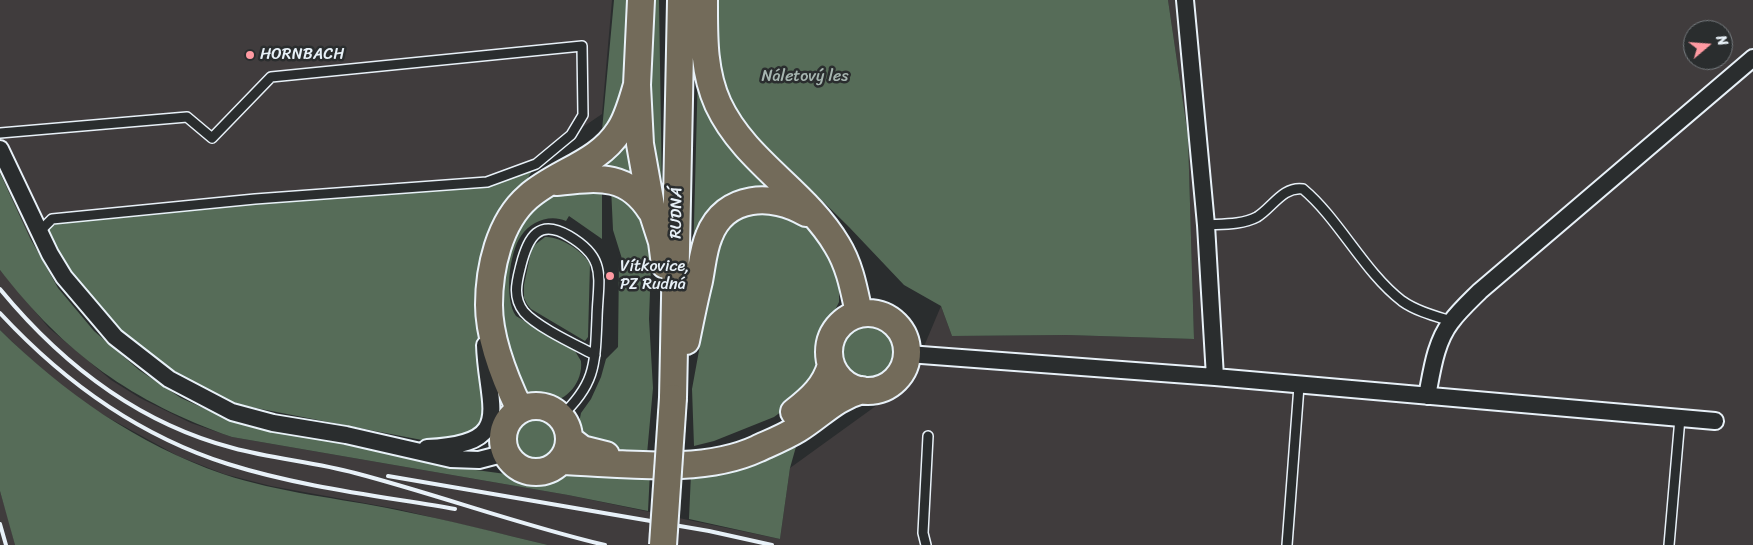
<!DOCTYPE html>
<html>
<head>
<meta charset="utf-8">
<style>
	body { margin:0 }
	#map { position:relative; width:1753px; height:545px; overflow:hidden; background:#2a2d2e; font-family:Sriracha,sans-serif }
	canvas { display:block }
	.north { position:absolute; left:1683px; top:20px; width:50px; height:50px; box-sizing:border-box; background:#2a2d2e; border:1px solid #767b7f; border-radius:50%; rotate:72deg; font-size:14px; font-weight:700; line-height:20px; text-align:center; color:#e8f1f8 }
	.north::after { content:''; display:block; margin:auto; width:18px; height:22px; background:#ff9aa2; clip-path:polygon(50% 0,100% 100%,50% 72%,0 100%) }
</style>
</head>
<body>
<div id="map">
<canvas width="1753" height="545"></canvas>
<div class="north">N</div>
</div>
<script>
const c = document.querySelector('canvas').getContext('2d');
c.lineJoin = 'round';
function fillPath(path, color) { c.fillStyle = color; c.fill(path, 'evenodd'); }
function stroke(path, color, width, dash) { c.strokeStyle = color; c.lineWidth = width; c.lineCap = dash ? 'butt' : 'round'; c.setLineDash(dash || []); c.stroke(path); }
function write(font, color, halo, rows, align = 'center') {
  c.font = font + ' Sriracha,sans-serif'; c.lineWidth = 5; c.setLineDash([]); c.textBaseline = 'middle'; c.strokeStyle = halo; c.fillStyle = color; for (const [text, x, y, turn = 0] of rows) {
    c.save(); c.translate(x, y); c.rotate((+turn || 0) * Math.PI / 180); c.textAlign = isNaN(turn) ? turn : align; if (halo) c.strokeText(text, 0, 0); c.fillText(text, 0, 0); c.restore();
  }
}
fillPath(new Path2D(`
	M0,0H612L602,114L520,170L487,182L53,219L30,238L0,173Z
	M1168,0H1753V545H548L397,509L271,486L224,474L178,456L98,412L62,387L28,357L0,330V270L49,328L111,380L140,398L191,423L232,437L568,495L780,539L790,468L909,382L941,306L952,336L1067,335L1194,339L1188,136ZM1693,30H1723V60H1693Z
	M0,491L9,521L15,545H0Z`), '#403c3d');
fillPath(new Path2D(`
	M614,0H632L626,92L601,141Z
	M648,0H659L662,193L644,120Z
	M715,0H1168L1188,136L1194,339L1067,335L952,336L941,306L904,285L849,227L790,169L757,141L730,103L716,52Z
	M698,70L787,195L763,192L693,261Z
	M625,135L640,185L599,172L600,160Z
	M536,164L483,255L478,275L476,301L484,414L481,423L465,438L427,441L235,404C195,386 150,362 120,329C91,298 66,264 40,231L53,219L487,182Z
	M0,173L30,238L58,288L94,331L139,370L181,398L232,421L461,468L543,479L560,474L568,468L650,472L648,511L568,495L232,437C132,402 65,354 0,270Z
	M602,185V239L569,216L566,221C550,214 531,221 521,236C509,253 504,299 516,316L575,351L581,361C584,389 553,415 529,394C520,387 518,374 514,364C497,317 494,234 540,202C558,189 581,189 602,185Z
	M611,187L626,191L652,237L649,319L653,388L647,454L601,452L580,436L579,423L581,413L591,399L601,377L606,359L618,347L619,261L623,262L613,230Z
	M759,208L806,224L823,242L839,276V302L820,341L819,373L796,401L774,417L714,441L694,446L692,389L721,230Z
	M545,237C560,236 583,251 590,264L588,337L585,341L531,309L527,304L524,298V285L532,247Z
	M841 352a28 28 0 1 1 56 0a28 28 0 1 1-56 0Z
	M0,330C64,393 137,444 223,474C280,493 339,498 397,510C448,520 498,533 548,545H15L0,491Z
	M516 438a21 21 0 1 1 42 0a21 21 0 1 1-42 0Z
	M799,436L790,468L780,539L689,519L691,473Z`), '#566c58');
const service = new Path2D(`
	M0,133L187,117L212,138L271,77L582,46L583,115L571,135L536,164L487,182L255,199L52,219L40,231
	M1206,225C1222,224 1242,225 1257,217C1272,208 1283,186 1303,189C1339,219 1364,272 1402,301C1416,311 1435,316 1451,321
	M560,417C596,384 595,364 597,318C598,278 608,259 569,236C539,218 528,237 521,265C517,281 512,297 524,312C537,327 576,345 595,355
	M926,545L923,533L928,436
	M1287,545L1299,386
	M1669,545L1680,418`);
const minor = new Path2D(`
	M1185,0L1206,225L1215,377
	M0,149L50,254L64,277L115,337L169,379L232,412L273,423L346,435L451,459L479,460L506,453
	M908,354L1215,377L1715,421
	M1427,396C1432,371 1435,343 1451,322C1459,311 1470,301 1480,291L1753,58
	M427,448C517,444 487,408 485,345`);
const primary = new Path2D(`
	M641,0L637,85L640,144L652,211L662,242L665,265
	M704,0C704,36 703,71 718,104C745,162 805,191 837,245C850,266 854,290 859,313
	M556,182C596,178 627,172 651,211
	M829 352a39 39 0 1 1 78 0a39 39 0 1 1-78 0Z
	M686,341C690,321 694,301 699,281C702,266 703,250 709,236C725,194 773,193 806,213
	M673,398L681,0
	M503 439a33 33 0 1 1 66 0a33 33 0 1 1-66 0Z
	M520,410C505,379 489,340 489,305C489,269 499,222 528,197C556,172 598,164 619,131C628,118 632,101 637,85
	M794,412C812,398 825,386 831,365
	M569,439L582,449L606,455
	M561,461C622,463 701,475 757,449C770,443 785,437 798,429C822,414 834,398 862,390`);
stroke(service, '#e8f1f8', 12);
stroke(minor, '#e8f1f8', 20);
stroke(primary, '#e8f1f8', 30);
stroke(service, '#2a2d2e', 9);
stroke(minor, '#2a2d2e', 16);
stroke(primary, '#736b5a', 26);
stroke(new Path2D(`
	M0,289C61,363 138,423 233,448C273,459 315,462 355,473C439,495 520,525 605,545
	M0,313C63,381 140,436 228,464C301,487 379,496 455,509
	M388,476L709,531L772,545
	M0,524L6,545`), '#e8f1f8', 4);
const primaryBridge = new Path2D(`
	M663,545L673,398`);
stroke(primaryBridge, '#e8f1f8', 30, []);
stroke(primaryBridge, '#736b5a', 26);
for (const [x, y, r, color] of [
	[250,55,5,"#ff9aa2"],
	[610,276,5,"#ff9aa2"]
]) { const dot = new Path2D(); dot.arc(x, y, r, 0, 2 * Math.PI); c.fillStyle = color; c.fill(dot); stroke(dot, '#2a2d2e', 2); }
write('16px', '#e8f1f8', '#2a2d2e', [
	["HORNBACH",260,55],
	["Vítkovice,",620,267],
	["PZ Rudná",620,285]
], 'left');
write('16px', '#a6b5b0', '#2a2d2e', [
	["Náletový les",805,77]
]);
write('16px', '#e8f1f8', '#2a2d2e', [
	["RUDNÁ",677,213,-89]
]);
</script>
</body>
</html>
